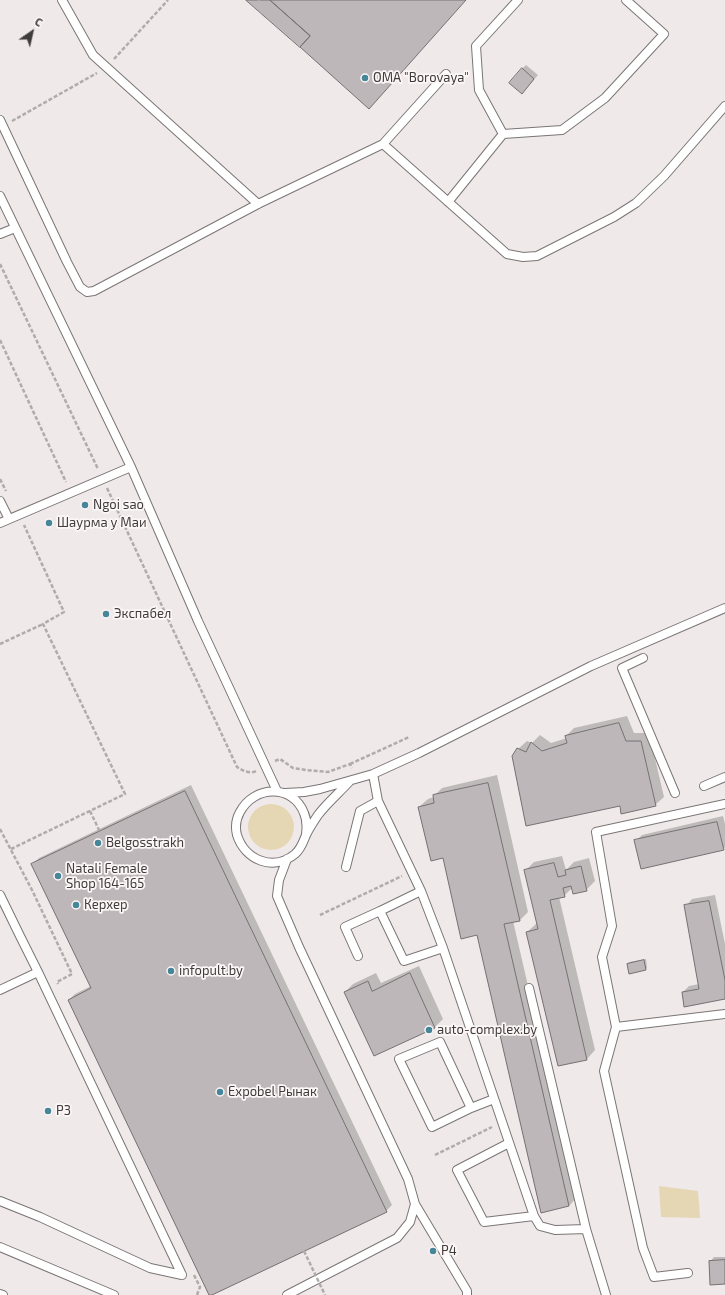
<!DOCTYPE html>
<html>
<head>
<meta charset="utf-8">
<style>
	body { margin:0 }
	#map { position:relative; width:725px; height:1295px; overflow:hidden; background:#efe9e9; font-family:"Exo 2",sans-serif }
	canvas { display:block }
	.north { position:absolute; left:12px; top:12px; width:40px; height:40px; -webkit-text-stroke:3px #fdf6f6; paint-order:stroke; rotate:34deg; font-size:11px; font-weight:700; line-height:16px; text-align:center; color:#3f3c3c }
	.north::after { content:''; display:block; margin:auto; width:14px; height:18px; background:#3f3c3c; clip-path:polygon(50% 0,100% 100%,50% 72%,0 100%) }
</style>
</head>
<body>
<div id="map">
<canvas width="725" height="1295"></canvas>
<div class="north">С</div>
</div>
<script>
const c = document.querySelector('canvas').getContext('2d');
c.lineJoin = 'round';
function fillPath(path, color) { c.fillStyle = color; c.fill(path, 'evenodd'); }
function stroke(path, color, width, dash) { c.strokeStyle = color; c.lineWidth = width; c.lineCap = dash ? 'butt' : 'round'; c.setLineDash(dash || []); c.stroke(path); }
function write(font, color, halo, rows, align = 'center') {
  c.font = font + ' "Exo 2",sans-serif'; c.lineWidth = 3.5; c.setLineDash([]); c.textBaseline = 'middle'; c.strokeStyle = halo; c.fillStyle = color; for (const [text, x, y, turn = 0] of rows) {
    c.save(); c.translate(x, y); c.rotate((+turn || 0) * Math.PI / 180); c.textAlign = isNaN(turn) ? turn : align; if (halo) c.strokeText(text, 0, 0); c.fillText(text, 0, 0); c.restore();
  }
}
fillPath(new Path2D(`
	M248 827a23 23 0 1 1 46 0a23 23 0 1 1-46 0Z
	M659,1186L698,1191L700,1218L661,1217Z`), '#e5d7b4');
fillPath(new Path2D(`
	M526,65L538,75L526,89L522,69Z
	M627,716L634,733H649L664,797L655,805H620L518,749L527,741L532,743L540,735L551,743L567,738L566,736L574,728Z
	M497,775L528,912L520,920L513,921L577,1197L569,1206L478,934L444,857L419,807L428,799L434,797V796L442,788Z
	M191,785L392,1205L386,1211L69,1000L75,994L91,986L33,864L39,858Z
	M723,816L725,824V847L723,849L636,841L642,835Z
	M562,856L566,870L574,862L589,858L595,881L586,890L572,888L564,896L559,897L595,1050L587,1059L558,1065L527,932L536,924L538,923L525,871L534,862Z
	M715,895L725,944V998L683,992L689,986L699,984L686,906L692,899Z
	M646,959L647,968L646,969L628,964L629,962Z
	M419,966L443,1019L435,1027L374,1055L345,992L353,984L376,973L381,983Z
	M714,1257H725V1283L710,1262Z`), '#0003');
const building = new Path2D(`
	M246,0H270L310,36L300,47Z
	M270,0H466L369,109L300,47L310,36Z
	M522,68L534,79L522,94L509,83Z
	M619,723L626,741H641L656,806L621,814L620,806L526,826L512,756L517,748L526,752L531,742L542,751L567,743L565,736Z
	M488,783L520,921L504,924L569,1206L541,1213L477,935L461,939L443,858L431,861L418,807L434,803L433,795Z
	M185,791L387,1212L212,1295H209L68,1000L91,988L31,864Z
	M717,822L724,850L641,869L634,840Z
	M554,863L558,877L566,875L565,870L581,866L587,891L573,894L571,886L563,888L565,897L550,900L587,1060L558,1066L526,932L538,929L524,870Z
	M709,901L725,980V999L684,1007L682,992L699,989L684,905Z
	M644,960L646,970L629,974L627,964Z
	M410,973L435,1028L374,1056L344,992L368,981L372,991Z
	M725,1260V1284L710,1285L709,1261Z`);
fillPath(building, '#bdb7ba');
stroke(building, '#757073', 1);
const service = new Path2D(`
	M62,0L93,55L258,204
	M0,120L67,262L80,287L87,292L94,291L258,204L383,144L446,74
	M503,134L479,90L476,46L518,0
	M383,144L507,254L523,257L537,256L614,217L636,203L664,176L725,106
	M0,196L131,467L198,621L277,791
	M448,202L503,134L562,130L605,98L664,34L626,0
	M0,234L15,228
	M0,501L9,519
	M0,523L131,467
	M643,658L622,668L675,793
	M373,774L378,801L421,891L443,948L534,1216L540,1226L555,1230L586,1229L606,1295
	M704,786L725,777
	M285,793L304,792L320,789L373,774L419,753L591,666L725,608
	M306,834C307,827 307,820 304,813C293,784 254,785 240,812C236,819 235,827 237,835C245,860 273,872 295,854C302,848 303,841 307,833C310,827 314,821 318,815C327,803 339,793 349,782
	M287,859L279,880L277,896L299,947L408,1179L415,1204L467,1291V1295
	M346,867L360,811L378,801
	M421,891L380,911L404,961L443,948
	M0,895L20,936L38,972L182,1275
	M358,956L345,927L380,911
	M529,988L586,1229
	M0,990L38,972
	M616,1027L725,1014
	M471,1108L440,1042L399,1059L432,1127L471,1108L494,1099
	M509,1143L457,1170L484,1222L534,1216
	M0,1201L40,1217L150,1268L182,1275
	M0,1247L114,1295
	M688,1273L654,1277L643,1248L604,1071L616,1027L602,957L612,926L596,832L725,804
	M0,1294L3,1295
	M287,1295L397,1238L410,1222L415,1204`);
stroke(service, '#7b7575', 10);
stroke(new Path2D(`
	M258,0H260
	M114,59L168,0
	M12,121L97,73
	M0,264L98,469
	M0,340L66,482
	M0,479L6,491
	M107,488L237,767C243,771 250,774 256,771
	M0,644L43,624
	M275,761L280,759L293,768L306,770L328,772L350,764L352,768
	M350,764L409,737
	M90,811L100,832
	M0,829L32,890L72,974L57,982L58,984
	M11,849L125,794L43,624L64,612L24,525
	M320,915L402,876
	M435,1155L492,1127
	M194,1275L200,1287L197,1295`), '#b1acac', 2.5, [4, 2]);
stroke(service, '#fff', 8);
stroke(new Path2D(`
	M304,1251L325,1295`), '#b1acac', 2.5, [4, 2]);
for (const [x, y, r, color] of [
	[365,78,4,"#458698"],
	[85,505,4,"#458698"],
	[49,523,4,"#458698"],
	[106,614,4,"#458698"],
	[98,843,4,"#458698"],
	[58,876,4,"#458698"],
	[76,905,4,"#458698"],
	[171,971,4,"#458698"],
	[429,1030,4,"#458698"],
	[220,1092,4,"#458698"],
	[48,1111,4,"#458698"],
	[433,1251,4,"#458698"]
]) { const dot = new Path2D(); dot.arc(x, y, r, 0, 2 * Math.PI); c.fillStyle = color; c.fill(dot); stroke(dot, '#fdf6f6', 1.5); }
write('13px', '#3f3c3c', '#fdf6f6', [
	["ОМА \"Borovaya\"",373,78],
	["Ngoi sao",93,505],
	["Шаурма у Маи",57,523],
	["Экспабел",114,614],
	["Belgosstrakh",106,843],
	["Natali Female",66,869],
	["Shop 164-165",66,884],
	["Керхер",84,905],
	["infopult.by",179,971],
	["auto-complex.by",437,1030],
	["Expobel Рынак",228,1092],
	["P3",56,1111],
	["P4",441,1251]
], 'left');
</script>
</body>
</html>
